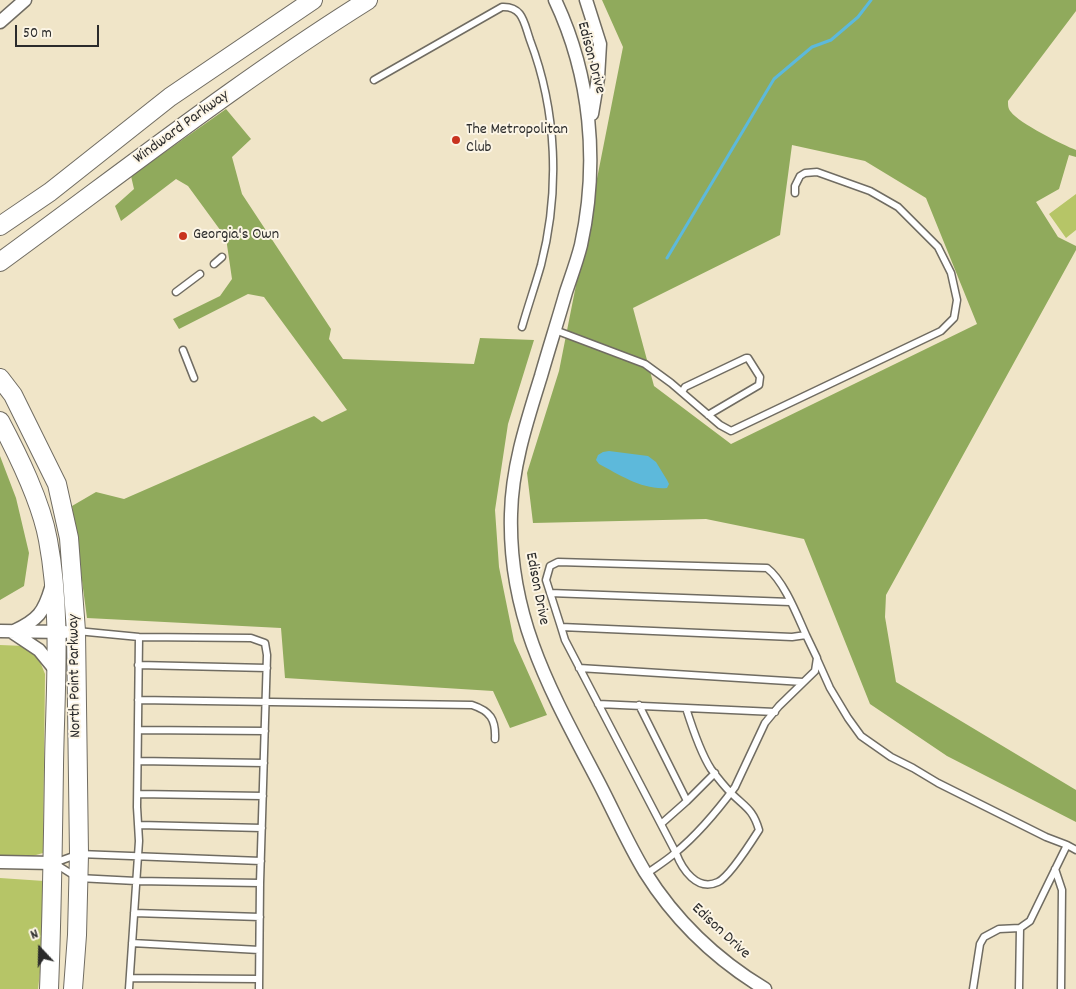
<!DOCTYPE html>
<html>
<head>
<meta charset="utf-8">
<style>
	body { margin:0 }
	#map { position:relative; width:1076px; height:989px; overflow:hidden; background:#f0e5c8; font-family:Dekko,sans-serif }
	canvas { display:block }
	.north { position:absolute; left:15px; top:924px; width:50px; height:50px; -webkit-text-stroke:4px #fcf5e5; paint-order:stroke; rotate:339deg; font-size:14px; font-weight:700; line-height:20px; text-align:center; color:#2b2b2b }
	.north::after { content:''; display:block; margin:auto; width:18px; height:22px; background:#2b2b2b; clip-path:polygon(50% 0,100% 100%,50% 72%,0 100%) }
	.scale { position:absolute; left:15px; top:25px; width:84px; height:22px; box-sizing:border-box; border:2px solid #2b2b2b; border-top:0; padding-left:6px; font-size:15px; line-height:18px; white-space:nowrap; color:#2b2b2b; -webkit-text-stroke:4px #fcf5e5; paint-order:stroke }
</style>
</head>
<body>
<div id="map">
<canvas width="1076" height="989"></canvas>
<div class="north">N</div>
<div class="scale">50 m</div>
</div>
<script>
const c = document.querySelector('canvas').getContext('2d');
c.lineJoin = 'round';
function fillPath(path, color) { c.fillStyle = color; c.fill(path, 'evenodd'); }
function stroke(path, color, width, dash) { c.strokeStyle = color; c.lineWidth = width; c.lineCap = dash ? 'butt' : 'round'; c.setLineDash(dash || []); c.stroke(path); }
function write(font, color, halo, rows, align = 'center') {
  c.font = font + ' Dekko,sans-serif'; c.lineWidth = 4; c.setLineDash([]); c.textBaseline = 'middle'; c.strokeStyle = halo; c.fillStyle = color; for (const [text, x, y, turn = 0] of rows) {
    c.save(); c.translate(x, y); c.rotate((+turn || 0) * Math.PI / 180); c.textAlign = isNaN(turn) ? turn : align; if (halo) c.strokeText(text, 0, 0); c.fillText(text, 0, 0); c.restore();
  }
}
fillPath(new Path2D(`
	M1076,194V230L1066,238L1049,214Z
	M0,645L25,646L39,659L45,674L43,853L29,857H0Z
	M0,878L44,881L40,972L38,989H0Z`), '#b6c567');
fillPath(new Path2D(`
	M602,0H1076V11L1008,101C1008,105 1008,109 1011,112C1019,123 1063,145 1076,150V157L1069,155L1059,189L1036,202L1058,237L1076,246V250L886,595L885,617L896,682L1076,790V822L947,756L870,704L804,539L706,519L533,523L527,473L559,371L623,47ZM792,145L865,161L926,198L977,324L731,444L654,386L633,308L780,235Z
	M226,109L251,139L232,157L242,194L331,329L329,339L343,359L474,364L480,338L534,340L508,424L495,510L499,567L514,641L547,715L510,728L493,691L285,678L281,628L87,618L72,506L96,492L124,499L314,416L322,422L347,410L264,297L248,294L179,329L173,319L220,296L232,279L226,238L188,186L176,179L121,221L115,206L134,189L131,176Z
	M0,456L16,498L29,553L24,586L0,600Z`), '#90aa5c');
fillPath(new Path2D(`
	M609,451L648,456L656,462L667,480L669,484L667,488C642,490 620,475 599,464L596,460L598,455L603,452Z`), '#5db9db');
stroke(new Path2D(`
	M667,258L774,79L812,47L831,40L858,17L871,0`), '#5db9db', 3);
const lane = new Path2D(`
	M374,80L502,7C523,6 524,23 530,40C557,111 560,191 541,265C535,286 528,306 522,327
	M214,264L222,257
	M176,292L200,274
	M555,330L645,364L671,383L720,425L731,431L941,331L954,318L957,300L951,273L938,247L898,207L870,191L817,172L805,173L800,176L795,186V193
	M183,350L194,378
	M682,392L685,387L746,358H748L760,377L759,385L708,415
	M550,593L790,602
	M561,627L546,580L550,566L558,562L767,568C784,581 797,615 806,635
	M77,631L139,637L251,638L265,643L267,655L260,883L259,989
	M817,659L830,688L848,718L861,736L891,757L913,768L938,783L1046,837L1067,845L1030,921L1020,928L999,929L984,937L980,944L973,989
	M138,665L267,668
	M579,668L803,682
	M138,700L472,705C490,711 496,719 495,739
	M598,704L775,712
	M639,705L687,801L715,773
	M138,730L265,731
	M138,761L264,763
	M138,794L263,796
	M661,824L687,801
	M139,825L262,828
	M1067,845L1076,850
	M54,863L78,878L136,881L260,883
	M54,863L79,854L261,861
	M1055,869L1062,890L1061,989
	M646,874C656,867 666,861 675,853C697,835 718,810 735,787L765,723L779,706L815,671L817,658L806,635L792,637L561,627L565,640L676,853C682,869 697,892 718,882C729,877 752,841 759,830C753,809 745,807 731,793C724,786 717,777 711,769C700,752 692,727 686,708
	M134,913L260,917
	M132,943L259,950
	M130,978L259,979
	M129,989L139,841L137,807L139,637
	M1019,989L1020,928`);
const street = new Path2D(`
	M555,0C591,76 599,163 581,245C577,261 571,277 566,292C558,320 549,348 541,376C527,421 512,466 511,514C508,620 553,695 600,785C615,814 628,844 645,872C675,920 717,960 765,989
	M586,0L600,44L598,78L592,114
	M0,22L25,0
	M0,631L65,632
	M14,631C38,620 44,612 51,588
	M12,632L39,650L57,672
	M0,862L53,863`);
const secondary = new Path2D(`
	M0,226L50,192L170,97L313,0
	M0,262C122,173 240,80 368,0
	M0,378L13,395L57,484L69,538L76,631L79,854L77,935L73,989
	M0,421C18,455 41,501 48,540C62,614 55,691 54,766C53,840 52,915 49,989`);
stroke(lane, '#706c62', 9);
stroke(street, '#706c62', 15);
stroke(secondary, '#706c62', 20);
stroke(lane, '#fff', 6);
stroke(street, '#fff', 12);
stroke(secondary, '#fff', 18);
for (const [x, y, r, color] of [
	[456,140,5,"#c8321e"],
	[183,236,5,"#c8321e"]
]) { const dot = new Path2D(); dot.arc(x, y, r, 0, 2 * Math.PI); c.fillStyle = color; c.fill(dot); stroke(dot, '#fcf5e5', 2); }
write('16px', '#2b2b2b', '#fcf5e5', [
	["Edison Drive",590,58,75],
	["Windward Parkway",182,128,-36],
	["Edison Drive",536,589,79],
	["North Point Parkway",76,676,-91],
	["Edison Drive",720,932,43]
]);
write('16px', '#2b2b2b', '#fcf5e5', [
	["The Metropolitan",466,131],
	["Club",466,149],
	["Georgia's Own",193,236]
], 'left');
</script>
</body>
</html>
